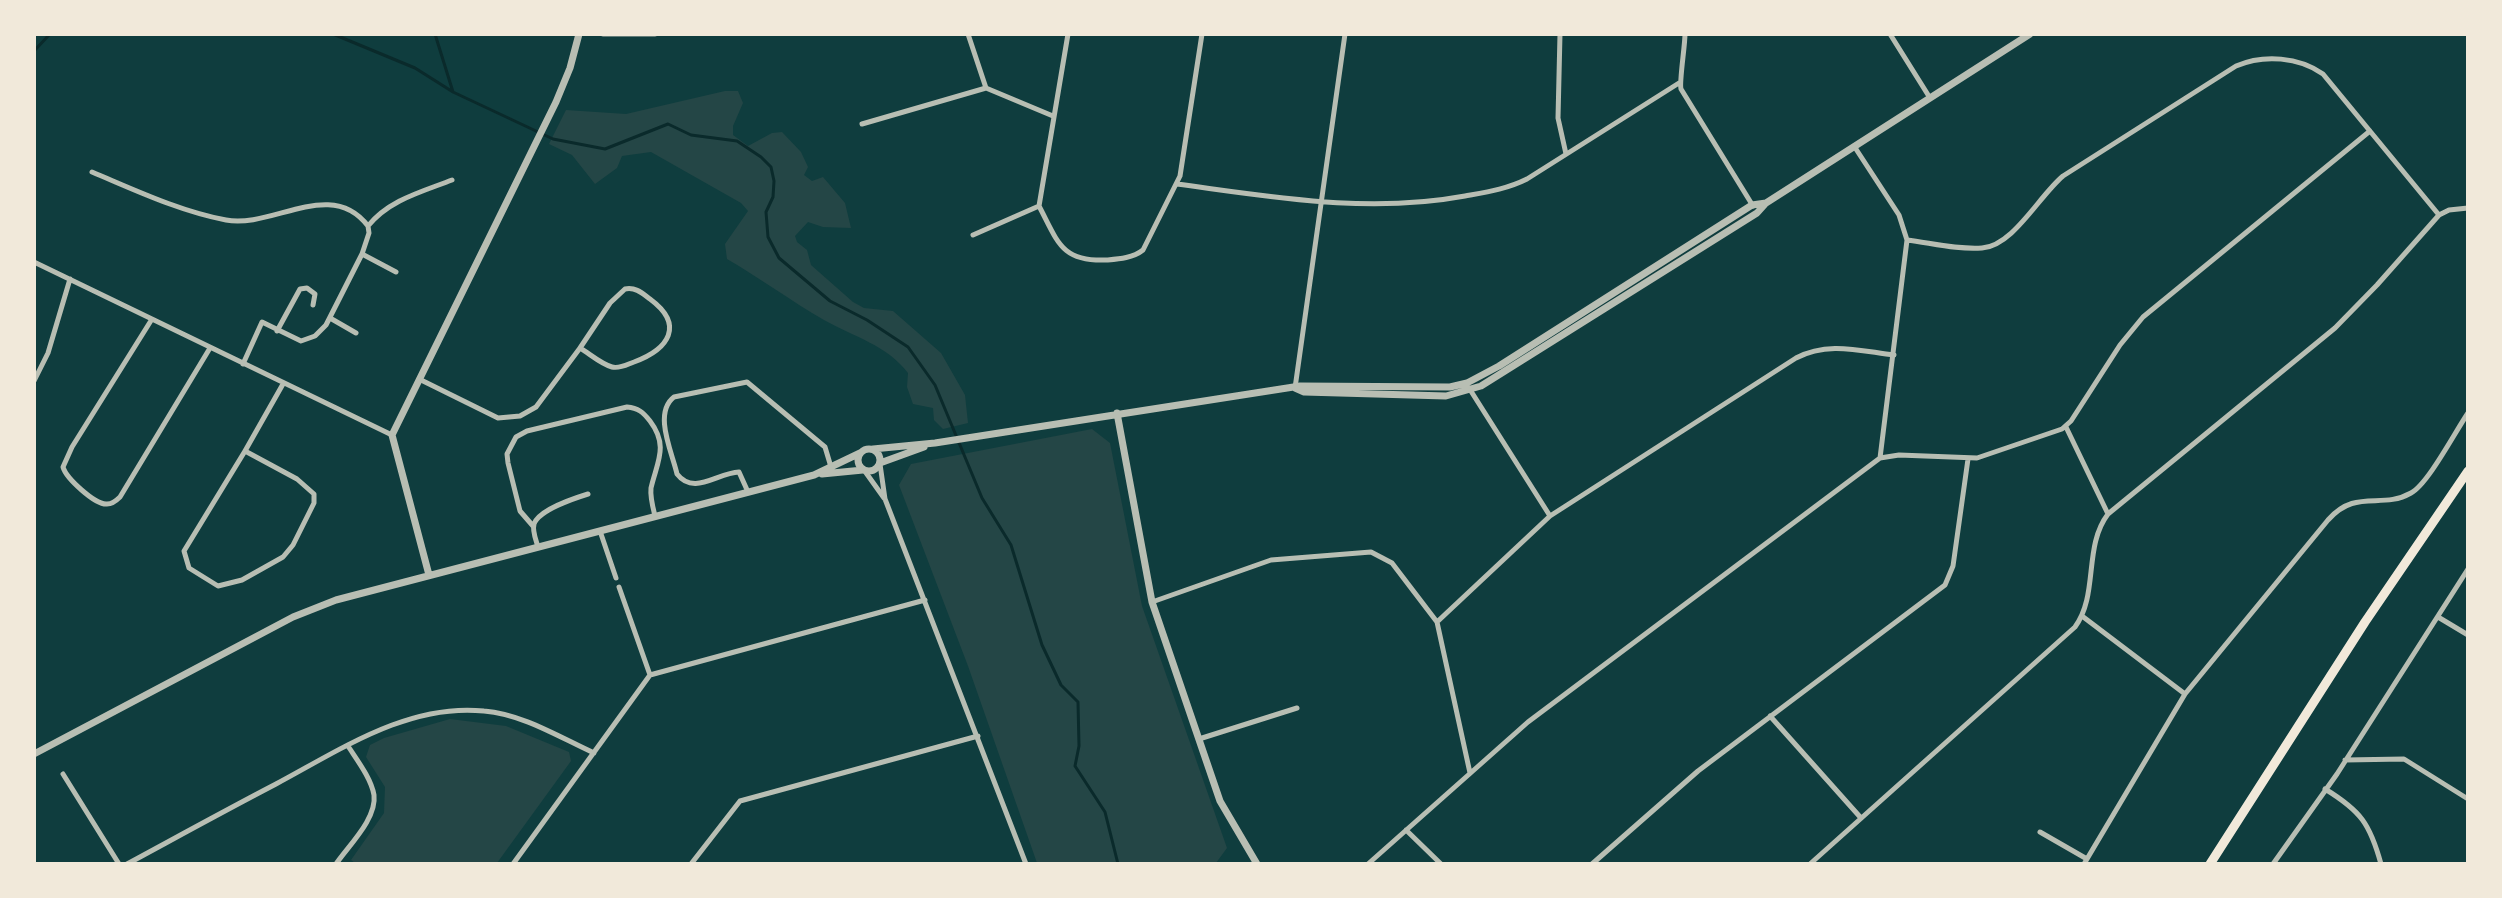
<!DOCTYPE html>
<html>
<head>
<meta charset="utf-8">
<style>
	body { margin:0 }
	#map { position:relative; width:2502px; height:898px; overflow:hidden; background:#0f3d3e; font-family:"Varela Round",sans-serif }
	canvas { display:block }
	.frame { position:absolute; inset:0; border:36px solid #f1e9da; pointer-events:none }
</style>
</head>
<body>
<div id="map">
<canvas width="2502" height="898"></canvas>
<div class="frame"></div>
</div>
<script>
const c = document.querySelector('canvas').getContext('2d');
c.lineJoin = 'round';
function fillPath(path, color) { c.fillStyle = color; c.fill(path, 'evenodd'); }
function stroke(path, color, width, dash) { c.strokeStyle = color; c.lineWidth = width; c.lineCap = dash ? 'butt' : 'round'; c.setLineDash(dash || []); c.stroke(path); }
fillPath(new Path2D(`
	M725,91H738L743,103L733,126V135L748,146L772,133L782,132L801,152L808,167L804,175L812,181L823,177L845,203L851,228L823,227L808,222L795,236L797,242L807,250L811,265L853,302L864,308L893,311L941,353L965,395L968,423L943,429L934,420L933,408L913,404L907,387L908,373C887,345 854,337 824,320C791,301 760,278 727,259L725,244L748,211L741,203L651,152L622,156L617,168L595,184L572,155L549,144L566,110L626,114Z
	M1092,429L1110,443L1142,606L1227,848L1216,863H1037L968,666L899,485L911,464Z
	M450,719L506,726L569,752L571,761L497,863H355L351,860L384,813L385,787L366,757L370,745L384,738Z`), '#244646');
stroke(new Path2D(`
	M333,34L415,68L453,92L553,139L605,149L668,124L691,135L737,141L761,157L771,167L774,181L773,197L766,212L768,237L779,258L830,301L867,320L908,347L935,385L982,498L1011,545L1042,645L1061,685L1078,702L1079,746L1075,766L1105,812L1118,864
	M435,34L453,92
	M34,51L50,34`), '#0a2a2b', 3);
stroke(new Path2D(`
	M603,34H655
	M968,34L986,88L1053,116
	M1560,34L1558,118L1566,154
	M1685,34C1685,46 1679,83 1681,89L1753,206
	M1890,34L1930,98
	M862,124L986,88
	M1854,146L1899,215L1907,240L1880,458
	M92,172C135,190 179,211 226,220C272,229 331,177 368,226L369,233L362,254
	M1177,184C1274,197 1368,214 1465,196C1487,192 1507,189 1527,179L1679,83
	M1039,206C1058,242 1061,262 1107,260C1119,259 1133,258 1143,250L1180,176L1202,34
	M1039,206L1068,34
	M368,226C389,200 421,192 452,180
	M973,235L1039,206
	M1907,240C1931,243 1958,250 1982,248C2013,246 2039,196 2063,176L2236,66C2264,54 2299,57 2323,74L2439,215
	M34,262L392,435
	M330,318L356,333
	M152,319L72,447L63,467C66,478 95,505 107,504C112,504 117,500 120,497L210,348
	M277,331L300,289L307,288L315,294L313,305
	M243,364L262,322L301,341L315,336L326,325L362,254L396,272
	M419,379L498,418L520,416L536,407L580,348C590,354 601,364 612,367C620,369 628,364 634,362C669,349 685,325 650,299C642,293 636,287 625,289L610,303L580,348
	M34,381L48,353L70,279
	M1295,388L1345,34
	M1469,388L1550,516
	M2066,427L2108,514
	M245,451L184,551L189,568L218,586L242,580L283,557L293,545L314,503V494L297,479L245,451L283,384
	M880,464L885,499L1026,864
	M864,470L884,498
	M748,492L739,472C717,473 694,496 677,474C672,452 653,413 674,397L747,382L825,447L831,467
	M533,526L520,511L508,463L507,454L516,437L527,431L627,407C638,408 643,412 650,421C669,446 657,462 651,488C650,497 653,508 655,516
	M600,531L616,578
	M538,547C536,540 532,531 534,524C539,510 575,498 588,494
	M619,587L650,675
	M1152,602L1271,560L1371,552L1392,563L1437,622L1470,773
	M2082,616L2185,694
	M2438,617L2468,635
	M1437,622L1550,516L1796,358C1828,341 1860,351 1894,355
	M1770,716L1861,818
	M1199,739L1297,708
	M2345,760L2404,759L2468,799
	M63,774L119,864
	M2325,789C2361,811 2370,824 2381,864
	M1406,830L1441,864
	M2040,832L2087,859
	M127,864C177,837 226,810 276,784C340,750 408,703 484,711C522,714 559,737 594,753
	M336,864C348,846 377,819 374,795C371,778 357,760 348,746
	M513,864L650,675L925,600
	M691,864L740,801L978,736
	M1368,864L1528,722L1880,458L1899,455L1977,458L2062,429L2071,421L2120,345L2143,317L2370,131
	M1592,864L1698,771L1945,585L1953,566L1968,459
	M1810,864L2075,627C2099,594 2083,547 2108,514L2335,328L2377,285L2439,215L2449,210L2468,208
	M2084,864L2185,694L2328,520C2356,488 2381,510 2411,493C2428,484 2455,432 2468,413
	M2273,864L2337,774L2468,569`), '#b8beb3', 5);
stroke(new Path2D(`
	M1295,388L1304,392L1446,396L1481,386L1757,213L1766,203L2030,34
	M1117,413L1152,602L1220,801L1257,864
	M858 460a11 11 0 1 1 22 0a11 11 0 1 1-22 0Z
	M873,449L935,443L1300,386L1450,387L1467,383L1499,366L1752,205L1766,203
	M880,463L924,447
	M822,474L863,470
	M429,575L392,435L556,102L570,68L579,34
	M34,754L293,617L336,600L814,475L860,453`), '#b8beb3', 7);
stroke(new Path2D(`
	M2210,864L2365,622L2468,471`), '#f1e9da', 9);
</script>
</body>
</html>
